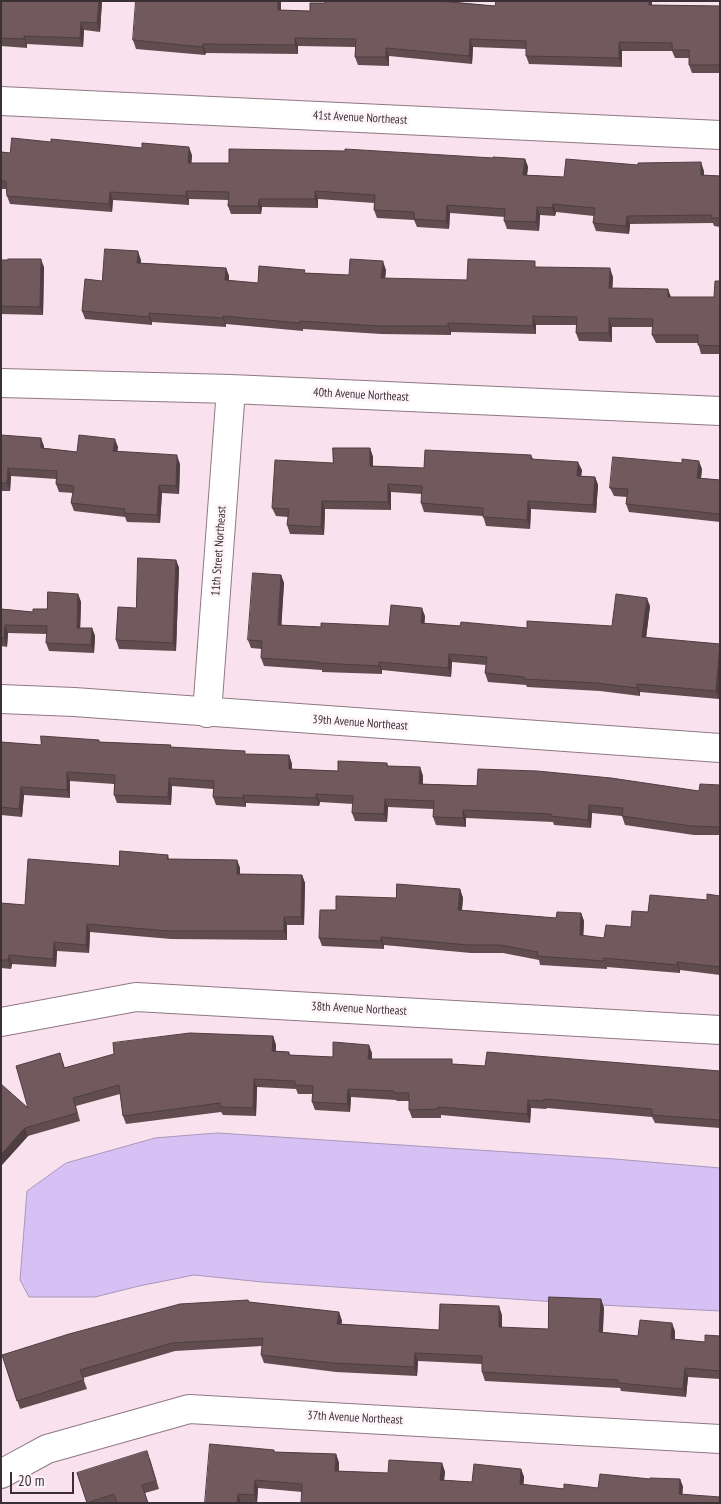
<!DOCTYPE html>
<html>
<head>
<meta charset="utf-8">
<style>
	body { margin:0 }
	#map { position:relative; width:721px; height:1504px; overflow:hidden; background:#fae1ee; font-family:"PT Sans Narrow",sans-serif }
	canvas { display:block }
	.frame { position:absolute; inset:0; border:2px solid #3a3035; pointer-events:none }
	.scale { position:absolute; left:10px; top:1472px; width:64px; height:22px; box-sizing:border-box; border:2px solid #3a3035; border-top:0; padding-left:6px; font-size:15px; line-height:18px; white-space:nowrap; color:#3a3035; -webkit-text-stroke:4px #fdf3f8; paint-order:stroke }
</style>
</head>
<body>
<div id="map">
<canvas width="721" height="1504"></canvas>
<div class="frame"></div>
<div class="scale">20 m</div>
</div>
<script>
const c = document.querySelector('canvas').getContext('2d');
c.lineJoin = 'round';
function fillPath(path, color) { c.fillStyle = color; c.fill(path, 'evenodd'); }
function stroke(path, color, width, dash) { c.strokeStyle = color; c.lineWidth = width; c.lineCap = dash ? 'butt' : 'round'; c.setLineDash(dash || []); c.stroke(path); }
function write(font, color, halo, rows, align = 'center') {
  c.font = font + ' "PT Sans Narrow",sans-serif'; c.lineWidth = 5; c.setLineDash([]); c.textBaseline = 'middle'; c.strokeStyle = halo; c.fillStyle = color; for (const [text, x, y, turn = 0] of rows) {
    c.save(); c.translate(x, y); c.rotate((+turn || 0) * Math.PI / 180); c.textAlign = isNaN(turn) ? turn : align; if (halo) c.strokeText(text, 0, 0); c.fillText(text, 0, 0); c.restore();
  }
}
const water = new Path2D(`
	M218,1133L615,1159L720,1168V1311L601,1305L262,1282L194,1275L139,1286L95,1297H29L20,1280L27,1191L66,1163L155,1138Z`);
fillPath(water, '#d7c1f4');
stroke(water, '#a896bb', 1);
const minor = new Path2D(`
	M1,101L720,135
	M1,383L231,389L720,411
	M1,699L74,702L720,748
	M207,713L231,389
	M1,1022L136,997L720,1030
	M1,1474L47,1449L189,1409L720,1439`);
stroke(minor, '#8e7884', 30);
stroke(minor, '#fff', 28);
fillPath(new Path2D(`
	M1,1H102L100,32L84,30L83,47L27,44V48L1,46Z
	M281,1V10L310,11L325,3V1H443L495,6L652,3V5L720,6V73H692L689,65V58H675L672,51H622V67L529,64L526,56V49L473,47L472,64L389,56V66L358,65L355,57V47L298,46V54L206,53L205,55L136,49L133,40Z
	M1,152L10,153L192,155L191,163H229L493,158L525,159L528,167L527,175L564,177L704,171V175L720,176V227L714,226L713,223L630,224L629,234L596,231L593,223L594,216L556,212L555,216L540,215L539,231L507,229L504,221L505,217L450,213L449,229L417,227L414,220L377,218L374,210V203L318,199V208L262,207L261,214H231L228,206L229,200L189,199V205L113,200L112,212L10,204L7,196L6,189H1Z
	M1,260L44,267L43,315L1,314Z
	M141,260V263L226,268L229,276V281L258,283L306,273L349,275L386,270L385,279L467,280L537,267L613,277L612,288L671,297H714L720,281V354H701L698,343H656L652,335L653,327H612V342L579,341L576,333V325H536V334L451,332V335L381,334L303,329V331L226,324V327L152,322V325L85,319L82,311L102,281Z
	M1,435L44,446V448L77,452L118,447L117,451L180,464L179,494L162,493L160,523L127,522L125,517L74,511L71,503L73,493L59,492L56,484V479L11,476L10,491H1Z
	M370,448L373,457V466L424,468L531,455L533,459L582,470L581,476L595,477L598,485L596,513L531,509L530,529L486,526L483,516L424,512L421,503L422,494L391,492V510L325,509L324,535L290,534L287,525L288,517L276,516L272,508L333,463Z
	M702,469L701,478L720,480V522L629,512L626,504L627,497L614,496L610,488Z
	M176,560L179,568L176,651L119,649L116,640L136,608Z
	M281,575L284,583L281,625L321,627L389,626L425,616L424,623L460,626L527,628L612,626L650,606L646,638L720,644L719,699L640,692V696L600,691L527,687L526,685L488,682L485,673L486,665L452,662L451,677L382,670V674L322,672V670L264,666L261,658L262,649L251,648L248,640Z
	M78,594L81,602L80,628H92L95,636L94,653L49,651L46,643L47,634L8,633L7,647L1,646V609L33,612L47,609Z
	M99,740V742L171,745V747L246,754L289,755L292,764V769L338,771L387,763L388,766L420,767L423,776V784L699,791L720,785V835H694L625,825L622,816L592,813L591,828L554,825L553,822L466,818V827L436,825L433,817V809L388,807L387,822L355,821L352,813L353,804L320,802L319,806L246,803V807L216,805L213,797V789L172,786L171,805L117,803L114,795V784L70,781V798L24,795L22,817L1,815V742L41,745Z
	M168,855L169,859L237,860L240,868V874L302,875L305,883L304,925H287V940L171,939L90,932L89,953L57,951L56,967L12,964L11,969L1,968V903L25,905L119,866Z
	M460,889L463,898L462,910L556,918L581,913L584,921L583,936L604,938L631,927L648,912L707,900L720,896V975L680,970V973L607,967V969L540,965L539,960L503,953H471L384,945V949L322,946L319,938L336,910L396,898Z
	M273,1036L276,1045V1051L289,1052L290,1055L333,1057L372,1053V1059L485,1066L720,1071V1128L655,1123L652,1117L547,1108L546,1109L531,1108L530,1123L441,1115V1118H412L409,1110V1101H397L396,1100L351,1097L350,1112L315,1110L312,1102V1094H298L296,1089L257,1087L256,1116L223,1115L221,1112L126,1124L123,1116L120,1094L76,1106L80,1121L28,1136L1,1166L28,1108L63,1062L65,1068Z
	M601,1299L604,1308L603,1332L638,1336L675,1331V1339L705,1342L720,1336V1379L688,1377L686,1397L621,1391L620,1388L485,1381L482,1372V1364L418,1361L417,1376L336,1372L264,1363L261,1355L262,1346L175,1351L83,1378L87,1389L20,1409L2,1355L248,1300L249,1302L339,1312L342,1321L341,1324L439,1330L502,1315V1328L548,1329Z
	M275,1452L336,1454L339,1463V1471L388,1473L442,1463L445,1472L444,1480L472,1482L521,1469L524,1477L523,1485L564,1489L598,1488L650,1479H680L683,1487L302,1492L258,1488L257,1503L241,1502L205,1503Z
	M150,1459L159,1489L145,1493L148,1503H87Z`), '#614d50');
fillPath(new Path2D(`
	M99,1H102L100,32L97,23Z
	M278,1H281V18L278,10Z
	M649,1H652V13L649,5Z
	M81,22L84,30L83,47L80,38Z
	M24,36L27,44V48L24,39Z
	M295,38L298,46V54L295,45Z
	M470,39L473,47L472,64L469,56Z
	M619,42L622,51V67L619,58Z
	M203,44L206,53L205,55L202,47Z
	M386,48L389,56V66L386,57Z
	M189,147L192,155L191,171L188,163Z
	M525,159L528,167L526,183L523,175Z
	M701,162L704,171V183L701,175Z
	M186,191L189,199V205L186,196Z
	M315,191L318,199V208L315,199Z
	M110,192L113,200L112,212L109,204Z
	M259,199L262,207L261,214L258,206Z
	M553,204L556,212L555,216L552,208Z
	M447,205L450,213L449,229L446,221Z
	M537,207L540,215L539,231L536,222Z
	M627,216L630,224L629,234L626,226Z
	M138,251L141,260L140,271L137,263Z
	M41,259L44,267L43,315L40,307Z
	M383,261L386,270L384,287L381,278Z
	M226,268L229,276L228,288L225,280Z
	M610,268L613,277L612,296L609,288Z
	M668,289L671,297H668Z
	M149,313L152,322V325L149,317Z
	M223,316L226,324V327L223,318Z
	M533,316L536,325V334L533,326Z
	M609,318L612,327V342L609,333Z
	M448,323L451,332V335L448,326Z
	M41,438L44,446V456L41,448Z
	M115,439L118,447L116,459L113,451Z
	M370,448L373,457V474L370,466Z
	M177,455L180,464L179,494L176,486Z
	M699,461L702,469L700,486L697,478Z
	M578,462L582,470L580,484L577,476Z
	M8,468L11,476L10,491L7,483Z
	M595,477L598,485L596,513L593,505Z
	M388,484L391,492V510L388,502Z
	M159,485L162,493L160,523L157,515Z
	M322,501L325,509L324,535L321,527Z
	M528,501L531,509L530,529L527,520Z
	M176,560L179,568L176,651L173,643Z
	M281,575L284,583L281,633L278,625Z
	M78,594L81,602L80,636L77,628Z
	M647,598L650,606L645,646L642,637Z
	M422,608L425,616L424,631L421,623Z
	M5,625L8,633L7,647L4,638Z
	M92,628L95,636L94,653L91,645Z
	M720,645V688L719,699L716,691Z
	M449,654L452,662L451,677L448,668Z
	M379,662L382,670V674L379,666Z
	M637,684L640,692V696L637,688Z
	M289,755L292,764V777L289,769Z
	M420,767L423,776L422,792L419,784Z
	M67,772L70,781V798L67,790Z
	M169,778L172,786L171,805L168,797Z
	M21,787L24,795L22,817L19,809Z
	M316,794L320,802L319,806L316,798Z
	M243,795L246,803V807L243,798Z
	M385,799L388,807L387,822L384,814Z
	M589,805L592,813L591,828L588,820Z
	M463,810L466,818V827L463,818Z
	M237,860L240,868V882L237,874Z
	M302,875L305,883L304,925L301,917Z
	M460,889L463,898L461,918L458,910Z
	M581,913L584,921L583,944L580,935Z
	M284,917L287,925V940L284,931Z
	M87,924L90,932L89,953L86,945Z
	M381,937L384,945V949L381,941Z
	M54,942L57,951L56,967L53,959Z
	M9,955L12,964L11,969L8,960Z
	M677,962L680,970V973L677,965Z
	M273,1036L276,1045L275,1059L272,1051Z
	M369,1045L372,1053L371,1068L368,1059Z
	M254,1079L257,1087L256,1116L253,1108Z
	M348,1089L351,1097L350,1112L347,1104Z
	M528,1100L531,1108L530,1123L527,1114Z
	M25,1128L28,1136L1,1166V1154Z
	M601,1299L604,1308L602,1340L599,1332Z
	M499,1306L502,1315V1336L499,1327Z
	M339,1312L342,1321L340,1332L337,1324Z
	M672,1323L675,1331L674,1347L671,1339Z
	M415,1353L418,1361L417,1376L414,1367Z
	M685,1368L688,1377L686,1397L683,1389Z
	M336,1454L339,1463L338,1479L335,1471Z
	M442,1463L445,1472L443,1488L440,1480Z
	M521,1469L524,1477L523,1493L520,1484Z
	M680,1479L683,1487L682,1502L679,1494Z
	M255,1480L258,1488L257,1503L254,1495Z
	M238,1494L241,1502V1503H237Z`), '#4f3e41');
const building = new Path2D(`
	M1,1H99L97,23L81,22L80,38L24,36V39L1,38Z
	M136,1H278V10L310,11V3H325V1H439L495,6L496,1H649V5L720,6V65H689V50H672V43L619,42V58L526,56V41L470,39L469,56L386,48V57H355L356,39L295,38V45L203,44L202,47L133,40Z
	M12,138L51,142V139L142,148V143L189,147L188,163H229V149L345,151V149L493,158V157L525,159L523,175L564,177L566,159L638,165V163L701,162V175L720,176V218H711L712,215L627,216L626,226L593,223L595,208L553,204L552,208L537,207L536,222L504,221L505,209L447,205L446,221L414,219V212L374,210L375,195L315,191V199H259L258,206H228L229,192L186,191V196L110,192L109,204L7,196L6,181H1V152L10,153Z
	M105,249L138,251L137,263L226,268L225,280L258,283L259,266L305,270L304,273L349,275L350,259L383,261L381,278L467,280L468,259L535,261V267L610,268L609,288L668,289V297H714L715,281H720V346L698,345V335H652L653,319L609,318V333H576L577,317L533,316V326L448,323V326H378L300,321V323L223,316V318L149,313V317L82,311L85,279L102,281Z
	M8,259H41L40,307L1,306V260H8Z
	M1,435L41,438V448L77,452L79,435L115,439L113,451L177,455L176,486L159,485L157,515L124,513L125,509L71,503L74,486L56,484L57,471L8,468L7,483H1Z
	M333,448H370V466L424,468L425,450L531,455V459L578,462L577,476L595,477L593,505L528,501L527,520L483,517V508L421,503L422,486L388,484V502L322,501L321,527L287,525L289,509L272,508L275,460L333,463Z
	M613,457L682,463V459L699,461L697,478L720,480V514L626,504L628,489L610,488Z
	M138,558L176,560L173,643L116,640L118,607L136,608Z
	M253,573L281,575L278,625L321,627V623L389,626L391,605L422,608L421,623L460,626L461,622L527,628V621L612,626L616,594L647,598L642,637L720,644L716,691L637,684V688L597,683L524,679V677L485,673L487,657L449,654L448,668L379,662V666L319,663V662L261,658L262,641L248,640Z
	M48,592L78,594L77,628H92L91,645L46,643L47,626L5,625L4,638H1V609L33,612V609H47Z
	M41,736L99,740V742L171,745L170,747L245,751V754L289,755V769L338,771V761L387,763V766L420,767L419,784L477,786L478,769L537,771L611,778L699,791L700,784L720,785V827L691,826L622,816L623,808L589,805L588,820L551,816V814L463,810V818L433,817L434,801L385,799L384,814L352,813L353,796L316,794V798L243,795V798L213,797L214,781L169,778L168,797L114,795L115,775L67,772V790L21,787L19,809L1,807V742L41,745Z
	M120,851L168,855L167,859L237,860V874L302,875L301,917H284V931H168L87,924L86,945L54,942L53,959L9,955L8,960H1V903L25,905L28,859L119,866Z
	M397,884L460,889L458,910L556,918L557,912L581,913L580,935L604,938L606,925L631,927L632,911L648,912L650,895L707,900V894L720,896V967L677,962V965L604,958V961L537,956L538,952L500,945H468L381,937V941L319,938L320,910H336V896L396,898Z
	M190,1033L273,1036L272,1051L289,1052V1055L333,1057V1042L369,1045L368,1059H452V1064L485,1066L487,1052L720,1071V1120L652,1115V1109L544,1099L543,1101L528,1100L527,1114L438,1107V1109L409,1110V1093H394V1091L348,1089L347,1104L312,1102L313,1086L295,1085V1081L254,1079L253,1108L220,1107V1103L123,1116L119,1085L73,1098L77,1113L25,1128L1,1154V1084L28,1108L16,1066L60,1053L64,1068L114,1054L113,1043Z
	M549,1297L601,1299L599,1332L638,1336L640,1320L672,1323L671,1339L705,1342V1335L720,1336V1371L685,1368L683,1389L618,1383V1380L482,1372V1356L415,1353L414,1367L333,1363L261,1355L263,1338L172,1343L80,1370L84,1380L17,1401L2,1355L69,1334L180,1304L248,1300L249,1302L339,1312L337,1324L439,1330L440,1304L499,1306V1327L548,1329Z
	M210,1444L274,1450V1452L336,1454L335,1471L388,1473L389,1460L442,1463L440,1480L472,1482L474,1464L521,1469L520,1484L564,1489V1484L598,1488L600,1474L650,1479V1478L680,1479L679,1494L720,1497V1503H301L302,1484L255,1480L254,1495L238,1494L237,1503H205Z
	M147,1451L156,1481L142,1485L148,1503H117L114,1494L87,1503L77,1473Z`);
fillPath(building, '#71595d');
stroke(building, '#4f3e41', 1);
write('12px', '#3a3035', '#fdf3f8', [
	["41st Avenue Northeast",360,118,3],
	["40th Avenue Northeast",361,395,3],
	["11th Street Northeast",219,551,-86],
	["39th Avenue Northeast",360,723,4],
	["38th Avenue Northeast",359,1009,3],
	["37th Avenue Northeast",355,1418,3]
]);
</script>
</body>
</html>
